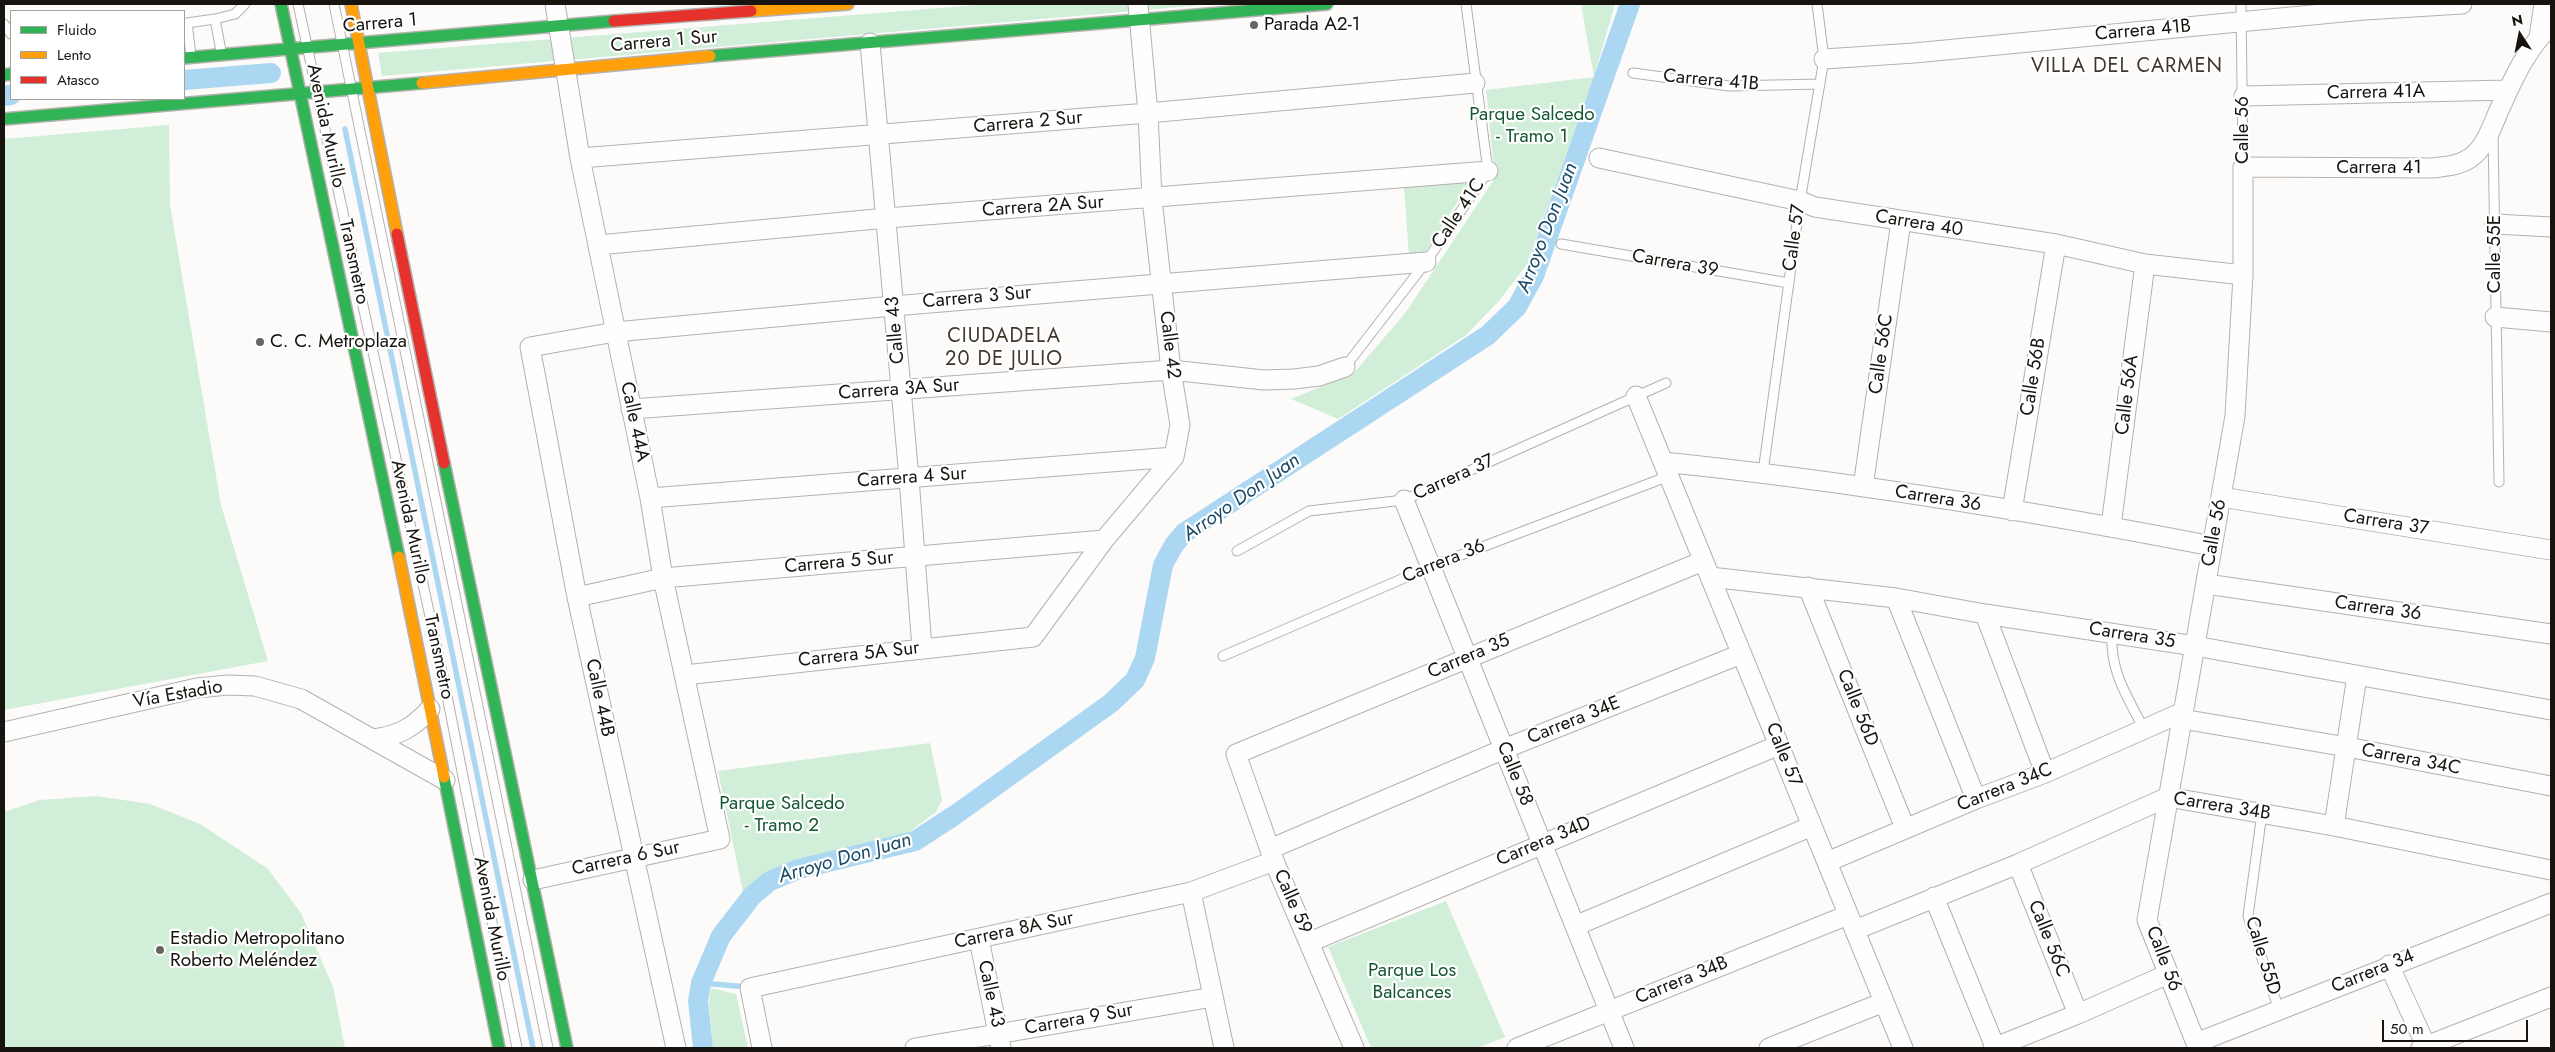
<!DOCTYPE html>
<html>
<head>
<meta charset="utf-8">
<style>
	body { margin:0 }
	#map { position:relative; width:2555px; height:1052px; overflow:hidden; background:#fcfbfa; font-family:Jost,sans-serif }
	canvas { display:block }
	.frame { position:absolute; inset:0; border:5px solid #17140f; pointer-events:none }
	.legend { position:absolute; left:10px; top:10px; width:175px; height:90px; box-sizing:border-box; background:#fff; border:1px solid #a2a19f; margin:0; padding:6px 9px; list-style:none; font-size:15px; color:#17140f }
	.legend li { display:flex; align-items:center; gap:10px; height:25px }
	.legend b { width:25px; border:1px solid #a2a19f }
	.north { position:absolute; left:2495px; top:10px; width:50px; height:50px; -webkit-text-stroke:4px #fff; paint-order:stroke; rotate:349deg; font-size:14px; font-weight:700; line-height:20px; text-align:center; color:#17140f }
	.north::after { content:''; display:block; margin:auto; width:18px; height:22px; background:#17140f; clip-path:polygon(50% 0,100% 100%,50% 72%,0 100%) }
	.scale { position:absolute; left:2382px; top:1020px; width:146px; height:22px; box-sizing:border-box; border:2px solid #17140f; border-top:0; padding-left:6px; font-size:15px; line-height:18px; white-space:nowrap; color:#17140f; -webkit-text-stroke:4px #fff; paint-order:stroke }
</style>
</head>
<body>
<div id="map">
<canvas width="2555" height="1052"></canvas>
<div class="frame"></div>
<ul class="legend">
<li><b style="height:6px;background:#30b455"></b>Fluido</li>
<li><b style="height:6px;background:#ff9f0a"></b>Lento</li>
<li><b style="height:6px;background:#e5322d"></b>Atasco</li>
</ul>
<div class="north">N</div>
<div class="scale">50 m</div>
</div>
<script>
const c = document.querySelector('canvas').getContext('2d');
c.lineJoin = 'round';
function fillPath(path, color) { c.fillStyle = color; c.fill(path, 'evenodd'); }
function stroke(path, color, width, dash) { c.strokeStyle = color; c.lineWidth = width; c.lineCap = dash ? 'butt' : 'round'; c.setLineDash(dash || []); c.stroke(path); }
function write(font, color, halo, rows, align = 'center') {
  c.font = font + ' Jost,sans-serif'; c.lineWidth = 4.5; c.setLineDash([]); c.textBaseline = 'middle'; c.strokeStyle = halo; c.fillStyle = color; for (const [text, x, y, turn = 0] of rows) {
    c.save(); c.translate(x, y); c.rotate((+turn || 0) * Math.PI / 180); c.textAlign = isNaN(turn) ? turn : align; if (halo) c.strokeText(text, 0, 0); c.fillText(text, 0, 0); c.restore();
  }
}
fillPath(new Path2D(`
	M990,4H1215L382,76L378,53Z
	M1581,4H1615L1594,77L1527,264L1499,301L1466,335L1338,419L1291,399L1354,373L1406,312L1495,178L1486,90L1594,77Z
	M169,125L170,205L221,505L268,661L4,710V139Z
	M1470,182L1424,255L1409,256L1404,187Z
	M930,743L942,800L936,812L905,835L792,866L766,877L743,892L718,771Z
	M97,796L150,804L200,824L267,868L301,913L333,987L345,1048H4V812L40,800Z
	M1446,901L1505,1037L1478,1048H1371L1328,947Z
	M711,988L736,994L748,1048H713L709,1003Z`), '#d1eed8');
stroke(new Path2D(`
	M345,129L533,1048
	M701,983L748,987`), '#acd7f3', 5.5);
stroke(new Path2D(`
	M184,80L271,73
	M4,96L11,95
	M703,1048L698,1001L701,983L721,936L752,896L770,881L799,869L915,841L955,815L1111,703L1135,680L1145,658L1163,565L1174,545L1184,533L1488,335L1517,307L1534,276L1630,4`), '#acd7f3', 20);
const lane = new Path2D(`
	M298,4L445,686L517,1048
	M334,4L548,1048
	M2241,4L2243,167
	M184,23H187L191,55
	M187,23L215,19
	M4,24L11,34
	M221,51L215,19L235,14L245,4
	M1633,73L1729,86L1820,84
	M2493,135L2499,482
	M1561,244L1789,283
	M1345,367L1426,262L1488,171L1466,4
	M1763,472L1800,201L1824,59L1817,4
	M1237,551L1309,511L1404,500L1666,383
	M2112,634C2110,672 2127,696 2144,729
	M1223,656L1432,566L1669,476
	M2262,813L2248,916L2279,1010`);
const street = new Path2D(`
	M2539,37L2544,4
	M870,43L909,478L922,648
	M1824,59L1914,53L2364,10L2462,4
	M2244,96L2508,90
	M580,158L1148,113L1475,83
	M1599,158L1800,201L1815,207L2056,244L2145,264L2243,275
	M2495,224L2551,227
	M598,245L887,218L1488,171
	M2495,317L2551,322
	M1636,396L1903,1048
	M631,409L1171,370L1264,380L1294,379L1319,376L1345,367
	M1663,462C1847,481 2031,511 2212,546
	M1863,487L1901,221
	M2221,497L2551,550
	M650,498L1174,457
	M1404,500L1624,1048
	M2012,511L2056,244
	M2111,526L2145,264
	M1710,577L1896,598L1985,614L2195,646L2551,710
	M2206,584L2551,634
	M1808,587L1905,828
	M577,597L663,578L1104,540
	M1896,598L1976,799
	M1985,614L2045,773
	M685,675L1033,637L1104,540L1174,457L1180,425L1171,370L1152,199L1148,113L1138,4
	M2182,719L2347,747L2551,786
	M4,732L197,688L228,685L255,686L301,699L445,780
	M373,739C398,736 413,728 430,709
	M2334,826L2357,676
	M1270,849L1504,749L1741,654
	M1827,862L1976,799L2045,773L2183,712
	M2018,864L2078,1014
	M533,880L720,839L663,578L650,498L580,158L555,4
	M1191,892L1224,1048
	M1934,897L1995,1047
	M1575,926L1812,826
	M1855,930L2018,864L2168,797L2334,826L2551,870
	M979,939L1001,1048
	M1310,942L1779,745
	M2389,965L2427,1048
	M2196,1043L2551,903
	M676,1048L577,597L530,347L615,332L893,306L1426,262
	M762,1048L750,988L1191,892L1274,861
	M915,1048L1213,997
	M1354,1048L1274,861L1236,754L1703,561
	M1517,1048L1848,915
	M1769,1048L1884,1002
	M1993,1048L2078,1014L2168,974
	M2198,1048L2147,920L2235,416L2243,275V167L2433,168C2446,166 2459,166 2470,158C2486,148 2493,123 2501,106C2513,79 2528,46 2551,26
	M2421,1048L2551,997`);
const fast = new Path2D(`
	M281,4L399,557
	M710,56L1327,4
	M184,58L614,21
	M4,75L11,74
	M4,119L422,83
	M444,463L567,1048
	M444,777L499,1048`);
const slow = new Path2D(`
	M351,4L397,234
	M751,11L848,4
	M422,83L710,56
	M399,557L444,777`);
const jam = new Path2D(`
	M614,21L751,11
	M397,234L444,463`);
stroke(lane, '#b4b1af', 11);
stroke(street, '#b4b1af', 21);
stroke(fast, '#b4b1af', 14);
stroke(slow, '#b4b1af', 14);
stroke(jam, '#b4b1af', 14);
stroke(lane, '#fffefe', 9);
stroke(street, '#fffefe', 19);
stroke(fast, '#30b455', 11);
stroke(slow, '#ff9f0a', 11);
stroke(jam, '#e5322d', 11);
for (const [x, y, r, color] of [
	[1254,25,5,"#676561"],
	[260,342,5,"#676561"],
	[160,950,5,"#676561"]
]) { const dot = new Path2D(); dot.arc(x, y, r, 0, 2 * Math.PI); c.fillStyle = color; c.fill(dot); stroke(dot, '#fff', 2); }
write('19px', '#17140f', '#fff', [
	["Carrera 1",380,24,-5],
	["Carrera 41B",2143,31,-5],
	["Carrera 1 Sur",664,42,-5],
	["Carrera 41B",1711,81,5],
	["Carrera 41A",2376,93,-1],
	["Carrera 2 Sur",1028,123,-5],
	["Avenida Murillo",325,126,78],
	["Calle 56",2243,130,-90],
	["Carrera 41",2379,168],
	["Carrera 2A Sur",1043,207,-4],
	["Calle 41C",1459,214,-56],
	["Carrera 40",1919,224,9],
	["Calle 57",1795,238,-82],
	["Calle 55E",2495,254,-90],
	["Transmetro",353,262,78],
	["Carrera 39",1675,264,10],
	["Carrera 3 Sur",977,298,-5],
	["Calle 43",896,330,-95],
	["Calle 42",1169,345,83],
	["Calle 56C",1882,354,-82],
	["Calle 56B",2034,377,-81],
	["Carrera 3A Sur",899,390,-4],
	["Calle 56A",2128,395,-83],
	["Calle 44A",634,422,78],
	["Carrera 4 Sur",912,478,-4],
	["Carrera 37",1454,478,-24],
	["Carrera 36",1938,499,9],
	["Avenida Murillo",409,522,78],
	["Carrera 37",2386,523,9],
	["Calle 56",2215,533,-80],
	["Carrera 36",1444,562,-22],
	["Carrera 5 Sur",839,563,-5],
	["Carrera 36",2378,609,8],
	["Carrera 35",2132,636,9],
	["Carrera 5A Sur",859,655,-6],
	["Transmetro",438,657,78],
	["Carrera 35",1469,657,-23],
	["Vía Estadio",178,695,-10],
	["Calle 44B",599,698,78],
	["Calle 56D",1857,708,68],
	["Carrera 34E",1574,721,-22],
	["Calle 57",1783,755,68],
	["Carrera 34C",2411,760,11],
	["Calle 58",1514,774,68],
	["Carrera 34C",2005,788,-22],
	["Carrera 34B",2222,807,9],
	["Carrera 34D",1544,842,-23],
	["Carrera 6 Sur",626,859,-12],
	["Calle 59",1292,902,66],
	["Avenida Murillo",491,919,79],
	["Carrera 8A Sur",1014,931,-12],
	["Calle 56C",2048,939,68],
	["Calle 55D",2262,956,73],
	["Calle 56",2163,959,69],
	["Carrera 34",2373,972,-22],
	["Carrera 34B",1682,981,-22],
	["Calle 43",990,994,78],
	["Carrera 9 Sur",1079,1020,-10]
]);
write('19px', '#17140f', '#fff', [
	["Parada A2-1",1264,25],
	["C. C. Metroplaza",270,342],
	["Estadio Metropolitano",170,939],
	["Roberto Meléndez",170,961]
], 'left');
write('19px', '#145831', '#fff', [
	["Parque Salcedo",1532,115],
	["- Tramo 1",1532,137],
	["Parque Salcedo",782,804],
	["- Tramo 2",782,826],
	["Parque Los",1412,971],
	["Balcances",1412,993]
]);
c.letterSpacing = '1px';
write('20px', '#40372c', '#fff', [
	["VILLA DEL CARMEN",2127,67],
	["CIUDADELA",1004,337],
	["20 DE JULIO",1004,360]
]);
c.letterSpacing = '0px';
write('italic 20px', '#194965', '#fff', [
	["Arroyo Don Juan",1548,228,-69],
	["Arroyo Don Juan",1242,498,-35],
	["Arroyo Don Juan",845,859,-16]
]);
</script>
</body>
</html>
